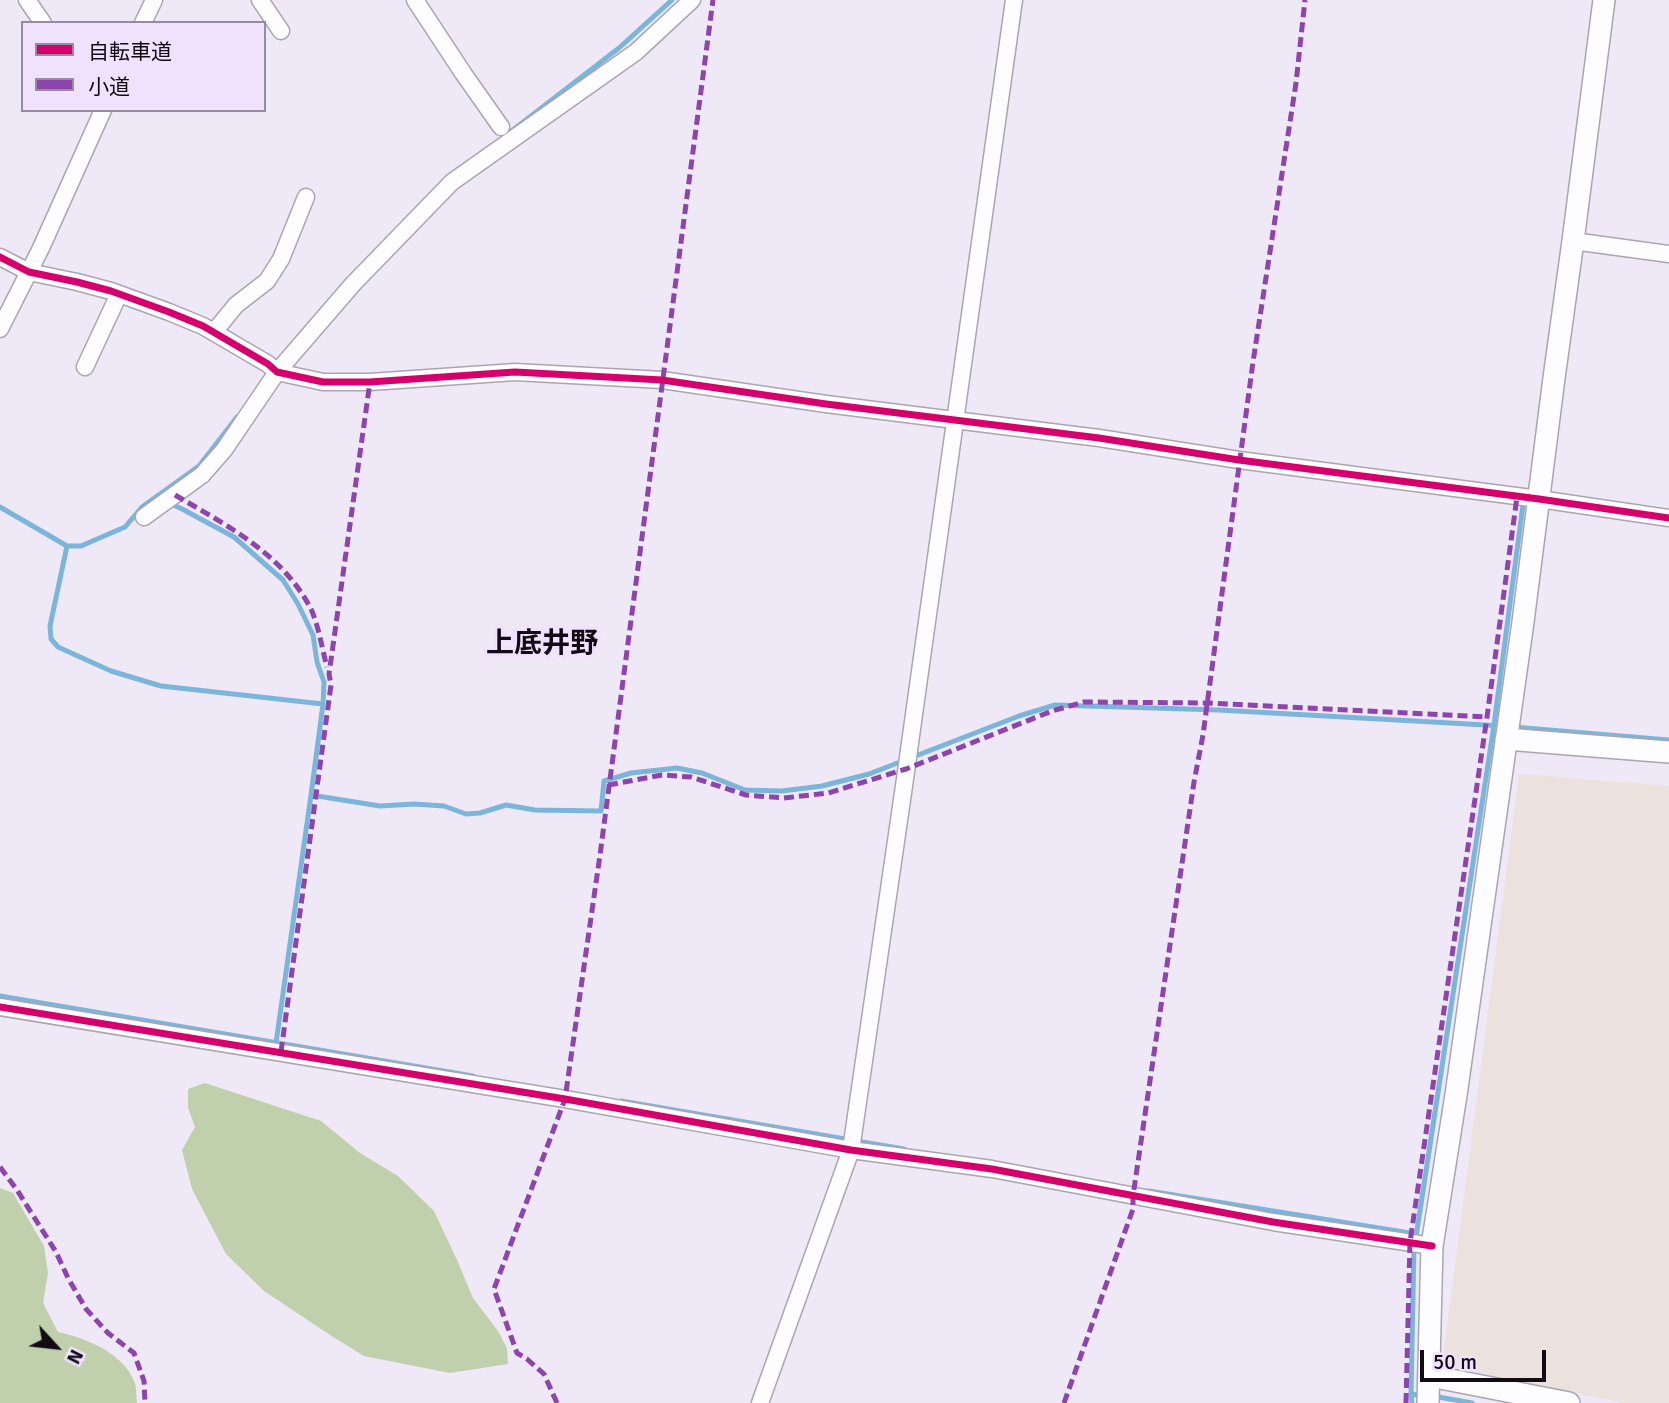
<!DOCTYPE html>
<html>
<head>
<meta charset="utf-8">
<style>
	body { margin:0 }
	#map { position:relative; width:1669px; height:1403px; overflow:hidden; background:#efe8f6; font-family:Signika,"Noto Sans JP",sans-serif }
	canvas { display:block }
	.legend { position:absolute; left:21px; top:21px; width:245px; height:91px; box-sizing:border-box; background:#f0e2fc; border:2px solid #978c9f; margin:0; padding:9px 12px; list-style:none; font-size:21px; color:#110c14 }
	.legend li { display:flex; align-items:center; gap:14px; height:35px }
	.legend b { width:35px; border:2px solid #978c9f }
	.north { position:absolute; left:21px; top:1312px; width:70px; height:70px; -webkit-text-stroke:5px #f0e2fc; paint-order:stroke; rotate:117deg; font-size:19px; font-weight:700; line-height:28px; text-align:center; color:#110c14 }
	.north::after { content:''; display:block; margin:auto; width:24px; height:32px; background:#110c14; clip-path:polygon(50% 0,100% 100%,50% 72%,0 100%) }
	.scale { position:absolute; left:1420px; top:1350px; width:126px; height:32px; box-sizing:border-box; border:4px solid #110c14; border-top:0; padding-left:9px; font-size:21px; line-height:24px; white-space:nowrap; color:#110c14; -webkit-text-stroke:5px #f0e2fc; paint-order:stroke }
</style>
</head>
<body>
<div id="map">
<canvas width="1669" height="1403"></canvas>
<ul class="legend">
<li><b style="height:9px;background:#d6006c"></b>自転車道</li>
<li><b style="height:9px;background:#8e44ad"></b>小道</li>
</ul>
<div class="north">N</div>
<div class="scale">50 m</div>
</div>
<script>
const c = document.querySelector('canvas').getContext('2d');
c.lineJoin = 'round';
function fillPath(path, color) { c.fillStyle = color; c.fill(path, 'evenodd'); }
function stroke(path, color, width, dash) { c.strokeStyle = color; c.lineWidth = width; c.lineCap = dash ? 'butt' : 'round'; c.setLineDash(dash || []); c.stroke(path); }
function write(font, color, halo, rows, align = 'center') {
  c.font = font + ' Signika,"Noto Sans JP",sans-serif'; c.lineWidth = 7; c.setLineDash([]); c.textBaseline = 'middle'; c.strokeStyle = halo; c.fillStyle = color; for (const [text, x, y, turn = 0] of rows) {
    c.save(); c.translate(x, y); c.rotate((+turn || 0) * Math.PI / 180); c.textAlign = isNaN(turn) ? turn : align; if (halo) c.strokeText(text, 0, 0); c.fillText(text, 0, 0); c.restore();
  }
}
fillPath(new Path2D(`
	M1519,774L1669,786V1403H1624L1442,1365Z`), '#ebe2dd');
fillPath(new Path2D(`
	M205,1083L321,1121L360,1153L398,1176L434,1211L457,1260L473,1298L498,1331L507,1348L508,1364L450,1373L364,1356L330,1335L264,1291L226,1254L192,1189L182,1150L195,1127L188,1108V1089Z
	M0,1188L13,1193L44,1246L48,1273L43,1303L58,1332C86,1338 123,1353 134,1381C137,1387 136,1396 137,1403H0Z`), '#c0d0ad');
stroke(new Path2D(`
	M509,133L619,48L672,0
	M157,497L184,510L234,537L283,580L298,604L313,635L317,662L324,682L323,704L311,795L380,806L414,804L444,806L466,814L480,813L506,805L535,810L601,811L604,781L631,773L677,768L702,773L745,790L782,791L822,786L869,774L1019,716L1055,705L1219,710L1503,726
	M0,507L67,546H81L125,527L142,507L199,466L237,417
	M67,546L50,626L51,639L58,647L111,671L161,686L323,704
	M1513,727L1669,740
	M0,996L473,1076
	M276,1043L311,795
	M621,1101L904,1149
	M1149,1191L1416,1234
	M1416,1237L1494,725L1523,505
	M1411,1394L1414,1247
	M1433,1396L1472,1403
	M1412,1403L1411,1394L1423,1396`), '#7bb6da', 5);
const street = new Path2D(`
	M27,0L43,23
	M260,0L281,31
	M415,0L463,73L501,127
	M143,23L154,0
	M1573,241L1669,254
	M0,257L29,272L77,282L111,291L169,312L203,326L268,364L277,372L323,382H370L515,372L662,380L826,404L1099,438L1239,460L1539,499L1669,518
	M0,329L41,248L103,110
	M214,332L236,305L267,281L281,259L306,197
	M85,367L119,294
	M144,517L202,475L224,450L277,372L353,284L452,182L636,52L692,0
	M0,1007L565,1099L851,1150L992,1169L1273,1222L1432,1246
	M760,1403L851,1150L903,793L1014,0`);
const secondary = new Path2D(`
	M1506,739L1669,752
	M1430,1376L1569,1403
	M1428,1403L1432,1246L1456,1095L1523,622L1554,378L1573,241L1604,0`);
stroke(street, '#aba5b0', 19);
stroke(secondary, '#aba5b0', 24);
stroke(street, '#fdfcfe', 16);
stroke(secondary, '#fdfcfe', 21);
stroke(new Path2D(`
	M175,495C226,525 282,553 311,609C319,627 322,649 327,667
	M608,785L662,775L691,777L746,795L784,798L828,793L906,769L1052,711L1084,702L1207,703L1487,717
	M281,1052L331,685L329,674L370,382
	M0,1167L17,1190L56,1252L68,1278L86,1309L108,1333L134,1353L144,1381L145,1403
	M557,1403L544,1374L527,1359L517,1353L494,1289L565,1099L600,855L713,0
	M1064,1403L1133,1209V1196L1194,782L1203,735L1253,362L1296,83L1305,0
	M1406,1403L1410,1242L1487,717L1517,497`), '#8e44ad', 5, [10, 5]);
stroke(new Path2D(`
	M0,257L29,272L77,282L111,291L169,312L203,326L268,364L277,372L323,382H370L515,372L662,380L826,404L1099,438L1239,460L1539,499L1669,518
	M0,1007L565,1099L851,1150L992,1169L1273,1222L1432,1246`), '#d6006c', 7);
write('bold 28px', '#110c14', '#f0e2fc', [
	["上底井野",542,645]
]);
</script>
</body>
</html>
